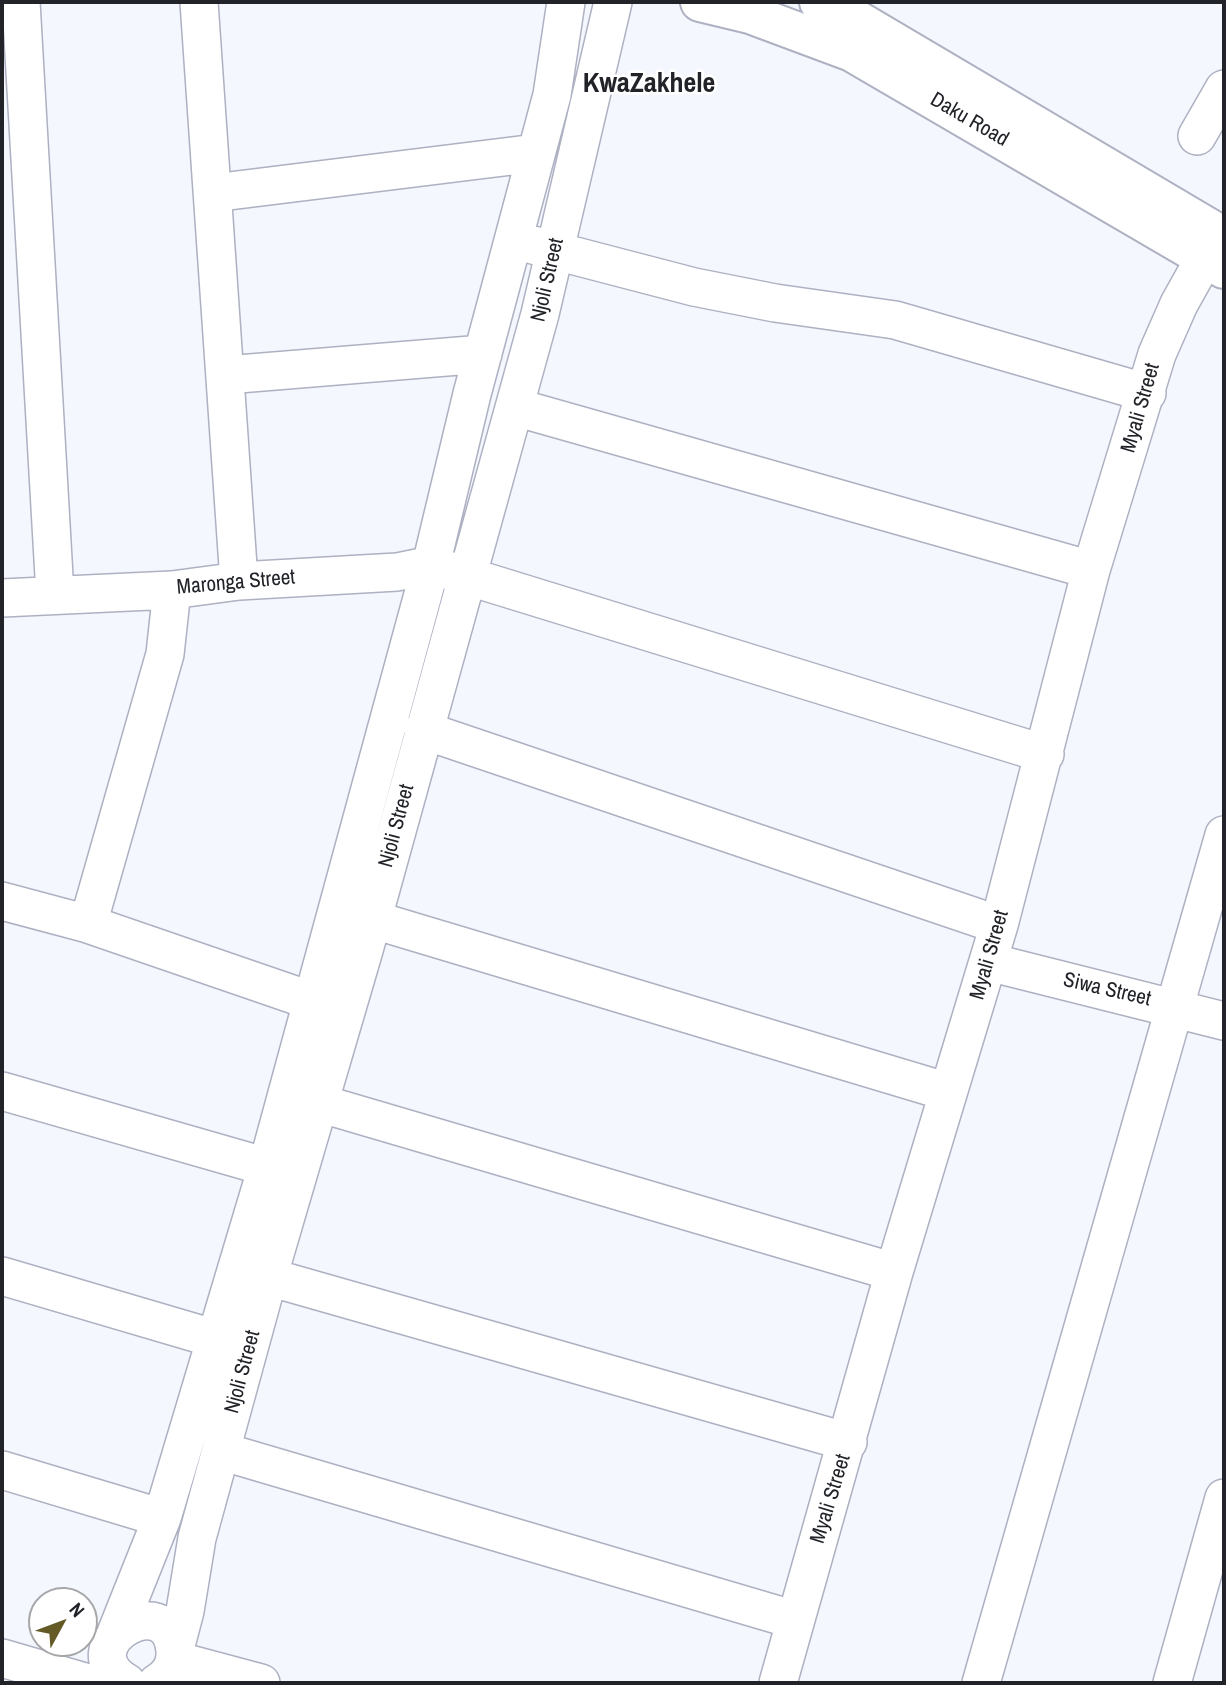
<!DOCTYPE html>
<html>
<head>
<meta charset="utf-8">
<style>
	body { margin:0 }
	#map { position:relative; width:1226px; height:1685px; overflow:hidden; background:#f5f7fe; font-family:"Archivo Narrow",sans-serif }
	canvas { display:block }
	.frame { position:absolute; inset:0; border:4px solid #212329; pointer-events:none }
	.north { position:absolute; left:28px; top:1587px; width:70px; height:70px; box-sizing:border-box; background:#fff; border:2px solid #a6a7a9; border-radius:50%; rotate:49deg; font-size:19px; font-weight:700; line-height:28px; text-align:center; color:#212329 }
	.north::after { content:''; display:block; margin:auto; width:24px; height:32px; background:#645a26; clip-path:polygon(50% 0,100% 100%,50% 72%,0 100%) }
</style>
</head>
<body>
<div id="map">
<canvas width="1226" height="1685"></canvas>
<div class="frame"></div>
<div class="north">N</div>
</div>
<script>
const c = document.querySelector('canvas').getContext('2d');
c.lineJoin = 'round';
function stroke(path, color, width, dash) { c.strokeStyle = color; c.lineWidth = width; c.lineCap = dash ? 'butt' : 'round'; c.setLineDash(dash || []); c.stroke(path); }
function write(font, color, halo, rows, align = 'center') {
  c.font = font + ' "Archivo Narrow",sans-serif'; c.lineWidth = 5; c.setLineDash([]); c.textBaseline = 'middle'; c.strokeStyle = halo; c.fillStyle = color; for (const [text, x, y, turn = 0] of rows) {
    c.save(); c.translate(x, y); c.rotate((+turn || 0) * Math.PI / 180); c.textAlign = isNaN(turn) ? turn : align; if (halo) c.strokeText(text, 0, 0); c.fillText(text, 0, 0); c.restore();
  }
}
const minor = new Path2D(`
	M21,2L55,594
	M199,2L239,581
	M1197,136L1224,89
	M213,193L536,153
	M533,245L694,287L775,303L895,320L1147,393
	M226,375L483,354
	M515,407L1091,570
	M2,598L172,590L239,581L397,572L431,565L1045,754
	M423,730L999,925
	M2,901L88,924L312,1001
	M371,919L948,1092
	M88,924L165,654L172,590
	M989,962L1224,1021
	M2,1091L267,1167
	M319,1103L894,1272
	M2,1276L216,1339
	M269,1277L848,1442
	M221,1451L795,1620
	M2,1470L162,1518
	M116,1633L162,1518L267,1167L431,565L472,394L552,95L566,2
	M175,1649L185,1611L197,1538L274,1257L364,950L540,314L613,2
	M2,1658L88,1683
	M175,1660L261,1683
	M127,1683C65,1646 169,1583 175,1651C176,1665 169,1676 157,1683
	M778,1683L894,1272L999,925L1091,570L1157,354L1179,304L1218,234
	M981,1683L1224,835
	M1172,1683L1224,1498`);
const major = new Path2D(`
	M700,2L750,14L852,52L1224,269
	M819,2L859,21L1224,237`);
stroke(minor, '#adb1c2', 40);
stroke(major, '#adb1c2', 42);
stroke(minor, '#fff', 37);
stroke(major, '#fff', 38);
write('21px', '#212329', '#fff', [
	["Daku Road",969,120,30],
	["Njoli Street",548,280,-77],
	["Myali Street",1141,408,-74],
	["Maronga Street",236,583,-5],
	["Njoli Street",397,826,-75],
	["Myali Street",990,955,-74],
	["Siwa Street",1107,990,13],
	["Njoli Street",243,1372,-75],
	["Myali Street",831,1499,-73]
]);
write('bold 28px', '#212329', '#fff', [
	["KwaZakhele",649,84]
]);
</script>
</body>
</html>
